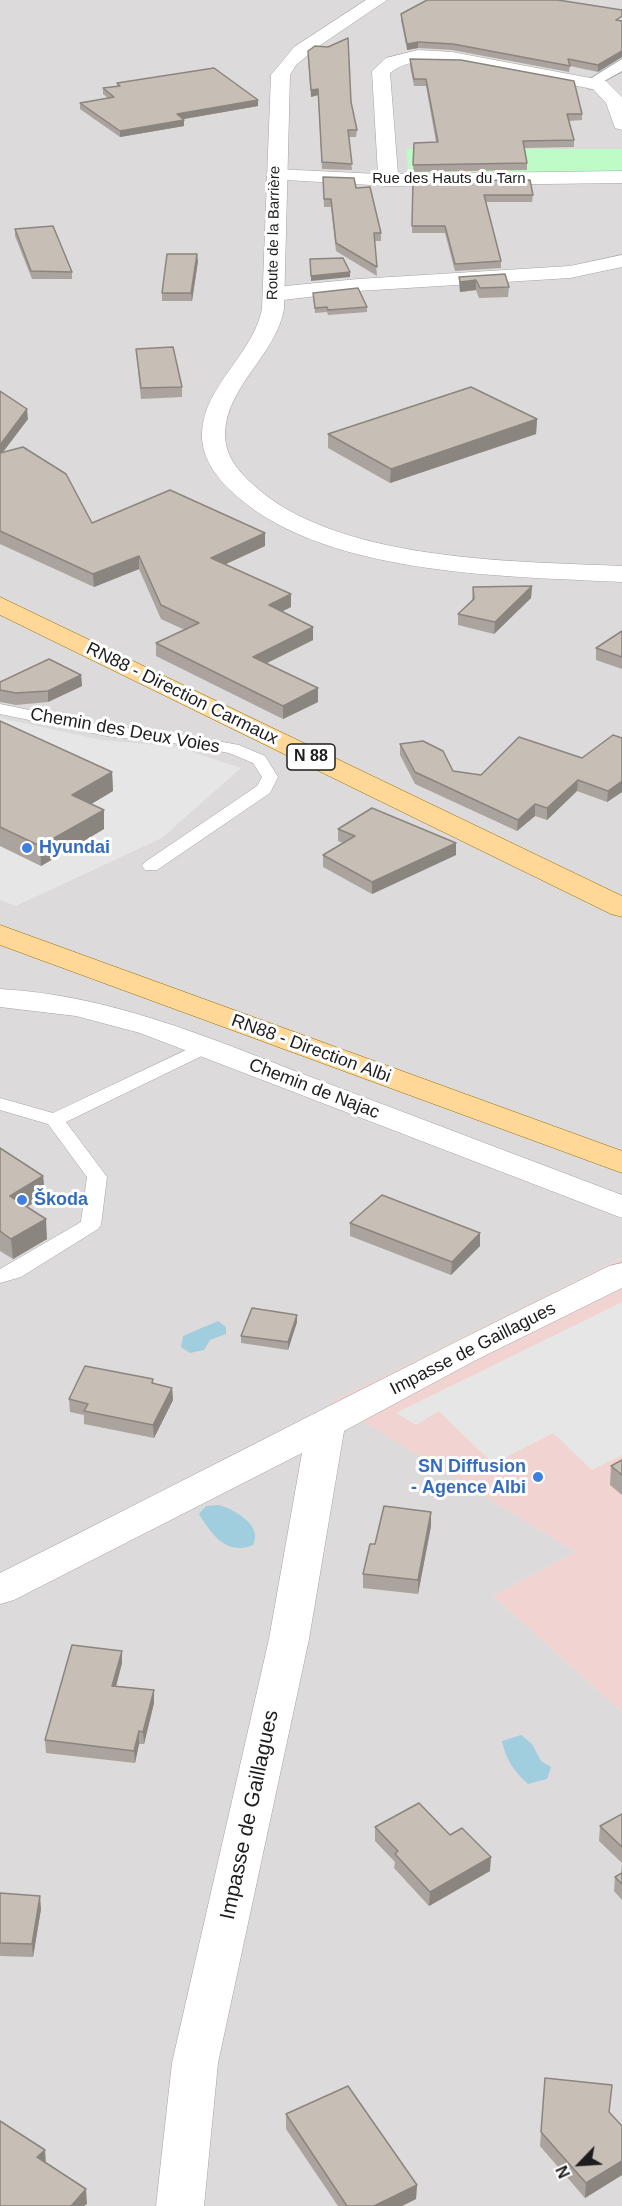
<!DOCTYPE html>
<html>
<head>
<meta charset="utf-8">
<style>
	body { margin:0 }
	#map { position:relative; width:622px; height:2206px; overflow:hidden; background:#efece3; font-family:Arial,sans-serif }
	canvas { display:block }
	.north { position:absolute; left:550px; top:2134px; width:60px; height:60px; -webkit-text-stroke:4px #fff; paint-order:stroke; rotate:245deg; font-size:16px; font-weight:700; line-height:24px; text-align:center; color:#1e1e1e }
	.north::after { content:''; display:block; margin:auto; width:21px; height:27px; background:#1e1e1e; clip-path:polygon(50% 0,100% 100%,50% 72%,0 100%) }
</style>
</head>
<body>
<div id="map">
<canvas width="622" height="2206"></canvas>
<div class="north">N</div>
</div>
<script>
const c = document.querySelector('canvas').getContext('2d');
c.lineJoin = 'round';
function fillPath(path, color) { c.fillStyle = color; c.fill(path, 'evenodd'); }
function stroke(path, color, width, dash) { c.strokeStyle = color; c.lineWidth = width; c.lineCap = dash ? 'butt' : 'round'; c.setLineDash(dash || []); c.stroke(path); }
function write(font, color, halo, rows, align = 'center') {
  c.font = font + ' Arial,sans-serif'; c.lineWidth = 6; c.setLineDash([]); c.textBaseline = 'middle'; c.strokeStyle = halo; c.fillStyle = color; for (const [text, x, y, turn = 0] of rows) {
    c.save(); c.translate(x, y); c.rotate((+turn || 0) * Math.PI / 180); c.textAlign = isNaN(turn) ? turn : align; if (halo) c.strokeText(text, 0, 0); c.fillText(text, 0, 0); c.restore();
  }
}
fillPath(new Path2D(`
	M0,0H622V1258L332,1402L576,1552L493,1596L622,1712V2206H0Z`), '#dcdada');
fillPath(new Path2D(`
	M622,1258V1712L493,1596L576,1552L331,1402Z`), '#f1d4d1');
fillPath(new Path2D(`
	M406,149H622V175L409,176Z`), '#befbc6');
fillPath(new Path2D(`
	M0,718L102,740L178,747L241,768L162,838L16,906L0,900V846L42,866L0,740Z
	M622,1302V1455L592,1470L553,1433L493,1464L439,1411L416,1425L396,1413Z`), '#e6e6e6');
fillPath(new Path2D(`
	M218,1321L226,1327V1334L210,1340L204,1350L190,1353L181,1347L183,1336Z
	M219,1505C235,1510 263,1525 253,1545C227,1556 212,1535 199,1514L206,1506Z
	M521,1735L532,1744L541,1761L551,1767L547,1779L528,1784C514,1771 506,1760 502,1741Z`), '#a1cedf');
const service = new Path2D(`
	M0,704L107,726L180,734L239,745L265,756L278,777L270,793L157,870H145L142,866L145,862L257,786L262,777L253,763L229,753L180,744L107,736L0,714Z
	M205,1041L212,1043L215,1047L212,1051L66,1122L107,1177L101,1225L98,1229L21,1277L0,1283V1269L81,1222L87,1177L48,1124L0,1110V1098L53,1113Z`);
const pedestrian = new Path2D(`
	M622,59V71L590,89L582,84Z`);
const minor = new Path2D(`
	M418,50L452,52L606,81L622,97V130L615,128L606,103L593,89C542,80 471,60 420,62C409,62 399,66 390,73L398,174L622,171V183L388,186L269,179L266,175L269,171L276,169L378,174L372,71L386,58Z
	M622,255V267L570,278L358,291L275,301L267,299L264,294L267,289L275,287L358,279L570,266Z
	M0,989C110,995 207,1037 308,1076C413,1116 517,1155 622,1195V1218L140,1033L76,1016L0,1007Z
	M622,1263V1288L476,1360L344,1431L309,1639L218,2063L204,2206H156L172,2063L269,1639L302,1453L14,1600L0,1604V1573C203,1471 405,1366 609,1266Z`);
const tertiary = new Path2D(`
	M366,0H387L319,46L296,65L290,75L284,309C276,355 226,386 225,434C225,454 236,468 249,481C332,562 511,561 622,566V582C504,576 317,576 229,489C214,474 201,455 202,433C204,385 253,355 262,309L271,75L294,47Z`);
const primary = new Path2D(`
	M0,597L622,896V917L611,914L0,615Z
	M0,925L622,1151V1173L0,945Z`);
stroke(service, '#a5a5a5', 1);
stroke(pedestrian, '#a5a5a5', 2);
stroke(minor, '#a5a5a5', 1);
stroke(tertiary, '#a5a5a5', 1);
stroke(primary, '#976d00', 1);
fillPath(service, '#fff');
fillPath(pedestrian, '#fff');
fillPath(minor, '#fff');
fillPath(tertiary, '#fff');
fillPath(primary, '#ffd898');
fillPath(new Path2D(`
	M622,10L598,72L570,66L569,72L452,50L418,48L407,50L401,20V14Z
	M308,58L351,102L357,130L356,137H349L352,170L322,169L318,95L311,97Z
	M410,59L582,114V120L569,121L574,140V147L524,148L527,163V170L413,172L414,143L436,142L426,86H414L410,66Z
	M117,83L258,106L184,119V126L120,137L80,109V103L108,98L103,94V88L117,86Z
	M323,177L356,188L381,233V241H374L377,276L336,251L331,207H324Z
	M413,181L533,195L532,202H486L501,261V268L455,271L445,233H412Z
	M15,229L72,272V279H32L15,236Z
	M198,261L192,301H162V293Z
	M459,277L509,287L508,297L479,298L476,290L460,292L459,287Z
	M313,293L367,307V312L328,315L327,312L315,313Z
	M136,349L182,387V397L141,399Z
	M0,391L28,419L2,453L92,523L265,533V546L225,564L291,607L282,611L313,640L267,663L318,688V702L283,719L156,656V643L185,630L161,619L139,569L94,587L0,544Z
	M537,419L536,434L390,483L328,448V434Z
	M532,586L531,598L494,634L458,625V614L472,600L473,587Z
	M622,631V669L596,660V648Z
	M81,675L82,686L48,702L16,705L0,702V703V682Z
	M0,721L112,772L113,791L91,804L104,829L41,866L0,846Z
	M622,738V792L607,802L577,791L547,820L535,816L517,831L415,784L400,755V744L453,771L481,775L582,758Z
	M338,829L456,843V855L372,894L323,867V855L343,843L338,841Z
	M0,1148L43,1176L45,1196L27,1207L47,1239L13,1259L0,1251Z
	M350,1223L480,1233V1246L451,1275L350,1236Z
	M297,1322L288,1350L241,1343V1336Z
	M153,1379V1384L172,1388L173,1400L154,1438L84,1424V1415L70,1412L69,1399Z
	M622,1460V1495L610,1485L611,1466Z
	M431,1512V1526L418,1594L363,1588V1574L375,1544Z
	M122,1663L116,1686L154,1690V1703L144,1744H139L135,1763L46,1753L45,1740Z
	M622,1814V1863L599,1841L600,1826Z
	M375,1827L450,1835L490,1871L429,1906L394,1868L395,1862L375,1841Z
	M622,1864V1900L614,1891L615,1877L621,1873Z
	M0,1893L41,1909L33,1957L0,1956Z
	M545,2078L609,2112L622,2126V2175L585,2198L540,2146Z
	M286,2114L417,2185L416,2199L402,2206H338L286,2129Z`), '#aba39d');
fillPath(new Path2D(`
	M418,42V48L407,50V44Z
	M622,51V57L598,72V65Z
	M318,89V95L311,97V90Z
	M258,100V106L178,120L177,114Z
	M184,120V126L120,137V131Z
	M197,254L198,261L192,301L191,293Z
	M350,272V277L311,281V276Z
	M476,280V290L460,292V282Z
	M27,409L28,419L0,456V445Z
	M537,419L536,434L390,483L391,469Z
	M265,533V546L211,571V558Z
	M139,556V569L94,587L93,574Z
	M532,586L531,598L494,634L495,622Z
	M291,594V607L269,618V605Z
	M313,627V640L253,670V657Z
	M81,675L82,686L48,702V691Z
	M318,688V702L283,719V706Z
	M112,772L113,791L73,815L72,795Z
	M578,780L577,791L547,820V808Z
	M622,781V792L607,802L608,791Z
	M535,804V816L517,831L518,820Z
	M104,810V829L41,866L40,846Z
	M456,843V855L372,894V882Z
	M43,1176L45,1196L11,1216L10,1196Z
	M46,1219L47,1239L13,1259L11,1239Z
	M480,1233V1246L451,1275L452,1262Z
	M297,1315V1322L288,1350V1342Z
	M172,1388L173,1400L154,1438L153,1425Z
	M431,1512V1526L418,1594V1580Z
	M122,1651V1663L113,1698L112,1686Z
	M154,1690V1703L144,1744L143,1732Z
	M139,1731V1744L135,1763L134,1751Z
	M491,1857L490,1871L429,1906L430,1892Z
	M40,1896L41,1909L33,1957L32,1944Z
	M45,2150L46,2164L37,2157Z
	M622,2161V2175L585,2198L586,2183Z
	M417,2185L416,2199L402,2206H374Z
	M86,2189L87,2204L84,2206H71Z`), '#8b857f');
const building = new Path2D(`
	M427,0H558L622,10V16L616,20L622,21V51L598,65L568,59L570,66L453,44L418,42L407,44L401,14Z
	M348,38L351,102L357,130H348L352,164L322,162L318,89L311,90L308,51L315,46L328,47Z
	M410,59L461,60L574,81L582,114H567L574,140L523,141L527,163L413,165L414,143L438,142L426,79H414Z
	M214,68L258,100L177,114L184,120L120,131L80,103L114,97L103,88L120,86L117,83Z
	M323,177L354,178L356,188L370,187L381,233H374L377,267L336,243L331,199H324Z
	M530,180L533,195H484L501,261L455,264L445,226H412L413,181Z
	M53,226L72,272L31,271L15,229Z
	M167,254H197L191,293H162Z
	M343,258L350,272L311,276L310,259Z
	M505,274L509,287L480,288L476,280L460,282L459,277Z
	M358,288L367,307L328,310L327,307L315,308L313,293Z
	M173,347L182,387L141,388L136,349Z
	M471,387L537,419L391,469L328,434Z
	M0,391L27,409L0,445Z
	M23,447L66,474L92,523L170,490L265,533L211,558L291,594L269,605L313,627L253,657L318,688L283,706L156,643L199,623L161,605L139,556L93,574L0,531V453Z
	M532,586L495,622L458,614L474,599L473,587Z
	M622,631V657L596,648Z
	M49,659L81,675L48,691L16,693L0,690V682Z
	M0,721L112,772L72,795L104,810L40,846L0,827Z
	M613,735L622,738V781L608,791L578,780L547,808L535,804L518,820L415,772L400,744L423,741L443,751L453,771L481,775L519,737L582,758Z
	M372,808L456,843L372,882L323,855L355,836L338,829Z
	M0,1148L43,1176L10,1196L46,1219L11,1239L0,1231Z
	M382,1195L480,1233L452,1262L350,1223Z
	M252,1308L297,1315L288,1342L241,1336Z
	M85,1366L153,1379L152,1383L172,1388L153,1425L84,1411L88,1404L69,1399Z
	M622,1460V1475L611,1466Z
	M384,1506L431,1512L418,1580L363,1574L370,1544H375Z
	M72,1645L122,1651L112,1686L154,1690L143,1732L139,1731L134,1751L45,1740Z
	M419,1803L450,1835L462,1828L491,1857L430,1892L395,1854L398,1851L375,1827Z
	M622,1814V1847L600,1826Z
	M622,1873V1884L615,1877Z
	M0,1893L40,1896L32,1944L0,1943Z
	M545,2078L612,2085L609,2112L622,2126V2161L586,2183L541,2132Z
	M348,2086L417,2185L374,2206H347L286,2114Z
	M0,2121L45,2150L37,2157L86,2189L71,2206H0Z`);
fillPath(building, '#c7beb6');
stroke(building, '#8b857f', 1.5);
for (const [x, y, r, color] of [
	[27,848,6,"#3f7fe0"],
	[22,1200,6,"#3f7fe0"],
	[538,1477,6,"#3f7fe0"]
]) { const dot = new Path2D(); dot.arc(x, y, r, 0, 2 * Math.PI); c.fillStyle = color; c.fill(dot); stroke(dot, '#fff', 2); }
write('15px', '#1e1e1e', '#fff', [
	["Rue des Hauts du Tarn",449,179],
	["Route de la Barrière",274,233,-89]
]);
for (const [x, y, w] of [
	[311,757,48]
]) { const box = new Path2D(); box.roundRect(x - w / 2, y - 13, w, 26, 4.5); c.fillStyle = '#fff'; c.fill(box); stroke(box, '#1e1e1e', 1.5); }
write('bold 16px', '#1e1e1e', null, [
	["N 88",311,757]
]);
write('18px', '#1e1e1e', '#fff', [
	["RN88 - Direction Carmaux",182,694,26],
	["Chemin des Deux Voies",125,731,10],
	["RN88 - Direction Albi",311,1049,20],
	["Chemin de Najac",314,1089,21],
	["Impasse de Gaillagues",473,1349,-27]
]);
write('bold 18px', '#366cbe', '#fff', [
	["Hyundai",39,848],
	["Škoda",34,1200],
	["SN Diffusion",526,1467,"right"],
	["- Agence Albi",526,1488,"right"]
], 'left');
write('21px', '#1e1e1e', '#fff', [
	["Impasse de Gaillagues",250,1815,-78]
]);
</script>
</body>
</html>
